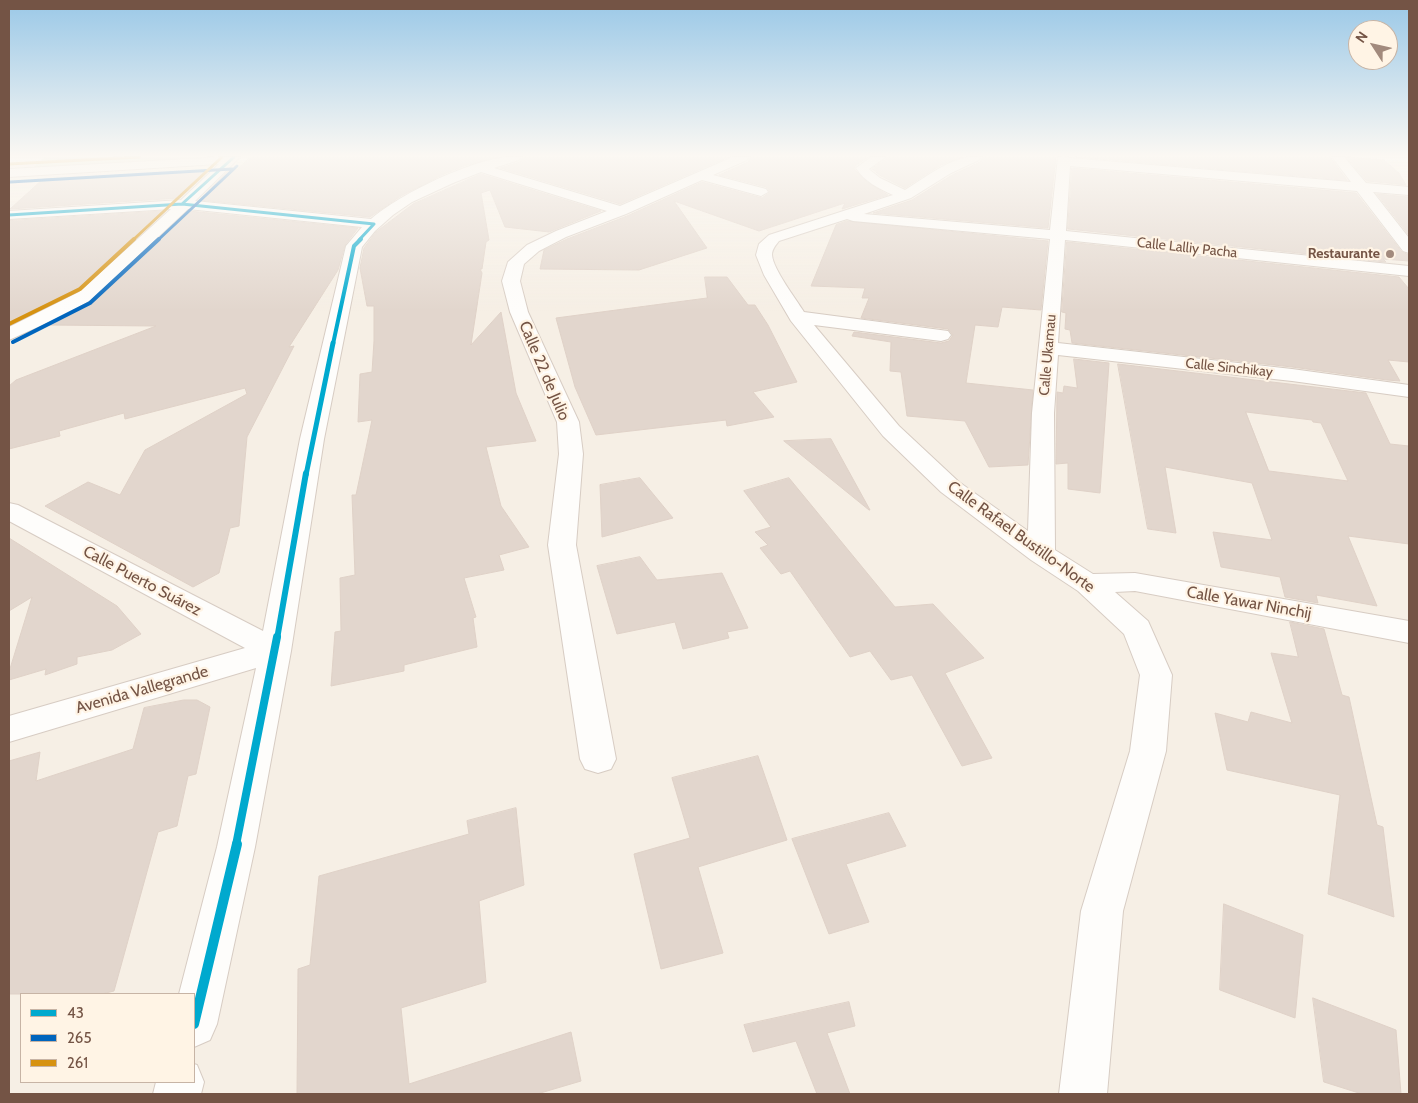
<!DOCTYPE html>
<html>
<head>
<meta charset="utf-8">
<style>
	body { margin:0 }
	#map { position:relative; width:1418px; height:1103px; overflow:hidden; background:#f6efe5; font-family:Cabin,sans-serif }
	canvas { display:block }
	.frame { position:absolute; inset:0; border:10px solid #745445; pointer-events:none }
	.legend { position:absolute; left:20px; top:993px; width:175px; height:90px; box-sizing:border-box; background:#fff4e5; border:1px solid #c7b4a5; margin:0; padding:6px 9px; list-style:none; font-size:15px; color:#745445 }
	.legend li { display:flex; align-items:center; gap:10px; height:25px }
	.legend b { width:25px; border:1px solid #c7b4a5 }
	.north { position:absolute; left:1348px; top:20px; width:50px; height:50px; box-sizing:border-box; background:#fff4e5; border:1px solid #c7b4a5; border-radius:50%; rotate:305deg; font-size:14px; font-weight:700; line-height:20px; text-align:center; color:#745445 }
	.north::after { content:''; display:block; margin:auto; width:18px; height:22px; background:#a28a7d; clip-path:polygon(50% 0,100% 100%,50% 72%,0 100%) }
</style>
</head>
<body>
<div id="map">
<canvas width="1418" height="1103"></canvas>
<div class="frame"></div>
<ul class="legend">
<li><b style="height:6px;background:#00a9ce"></b>43</li>
<li><b style="height:6px;background:#0065bd"></b>265</li>
<li><b style="height:6px;background:#d69211"></b>261</li>
</ul>
<div class="north">N</div>
</div>
<script>
const c = document.querySelector('canvas').getContext('2d');
c.lineJoin = 'round';
function fillPath(path, color) { c.fillStyle = color; c.fill(path, 'evenodd'); }
function stroke(path, color, width, dash) { c.strokeStyle = color; c.lineWidth = width; c.lineCap = dash ? 'butt' : 'round'; c.setLineDash(dash || []); c.stroke(path); }
function write(font, color, halo, rows, align = 'center') {
  c.font = font + ' Cabin,sans-serif'; c.lineWidth = 4.5; c.setLineDash([]); c.textBaseline = 'middle'; c.strokeStyle = halo; c.fillStyle = color; for (const [text, x, y, turn = 0] of rows) {
    c.save(); c.translate(x, y); c.rotate((+turn || 0) * Math.PI / 180); c.textAlign = isNaN(turn) ? turn : align; if (halo) c.strokeText(text, 0, 0); c.fillText(text, 0, 0); c.restore();
  }
}
fillPath(new Path2D(`
	M45,157H220L208,159L30,170Z`), '#e2edce');
const building = new Path2D(`
	M251,157H499L464,166L442,175L401,196L370,217L199,200L230,169H237Z
	M523,157H729L620,204L500,168L520,162Z
	M751,157H868L855,166L854,169L867,182L888,195L842,209L845,203L759,231L674,201L707,248L639,270L540,269L544,250L567,239L627,216L702,182L762,198L770,192L766,187L719,175L748,162Z
	M887,157H963L941,165L905,188L881,176L872,169Z
	M983,157H1056L1048,228L873,213L912,200L952,175L980,162Z
	M1076,157H1330L1347,180Z
	M1346,157L1384,160L1399,173L1406,185L1367,181Z
	M1072,168L1356,193L1402,252L1409,255V261L1383,259L1386,262L1068,229Z
	M209,171L180,198L10,209L43,179Z
	M481,174L601,211L549,232L505,227L490,190L481,193L489,240L486,242L482,269H480L482,273L471,345L501,312L516,393L536,441L486,447L501,506L529,547L499,555L504,570L464,578L476,617L473,618L477,647L404,665V671L331,686L335,632L341,631L340,578L355,575L352,495H356L372,420L358,422L360,374L372,372L374,341V306H367L360,268L364,248L376,232L413,204Z
	M1377,194L1409,197V235Z
	M166,211L78,290L9,325V221Z
	M189,211L358,228L345,245L338,270L289,347L294,346L247,437L239,526L230,528L219,573L193,587L45,506L88,482L120,495L145,450L247,394L245,388L125,419L124,413L59,431L60,436L9,449V386L16,380L156,326L47,325L92,301Z
	M847,221L1048,241L1041,310L1002,307L998,327L975,325L966,383L1033,390L1028,465L989,467L965,421L907,416L901,372L890,371L891,342L852,336L854,332L941,343L949,341L953,335L948,329L861,318L869,298H862L865,288L811,286L836,225Z
	M1067,242L1399,277L1409,289V362L1388,360L1400,381L1387,380L1292,367L1072,343L1070,330L1065,329L1066,313L1062,312Z
	M705,277H727L748,305H755L768,325L797,382L753,392L774,417L727,426L726,420L596,435L575,387L556,318L707,298Z
	M1074,359L1109,363L1100,493L1068,489V463L1056,464L1057,392L1063,393L1064,386L1077,388Z
	M1118,364L1366,393L1390,444L1409,446V544L1348,536L1377,606L1316,595L1318,603L1285,597L1280,577L1221,567L1213,532L1272,540L1252,483L1165,467L1176,533L1148,529ZM1246,412L1312,420L1313,422L1321,423L1348,481L1269,471Z
	M831,439L870,510H869L784,441Z
	M640,478L673,518L602,537L600,485Z
	M789,478L895,607L933,604L984,658L945,673L992,758L962,766L912,675L891,680L870,651L850,657L790,571L781,574L760,548L768,545L755,532L771,527L744,491Z
	M9,538L117,606L141,634L112,650L77,657V664L45,675L46,669L9,680V672L32,597L9,611Z
	M640,557L657,580L722,573L748,628L727,632L729,638L683,649L675,622L617,634L597,566Z
	M1290,622L1324,629L1342,695L1349,697L1377,825L1383,827L1394,917L1328,894L1340,795L1227,770L1215,713L1248,722L1251,712L1292,723L1271,653L1298,657Z
	M184,700H197L210,707L196,774L188,776L177,826L158,832L114,991L102,994H9V761L40,752L36,781L133,749L144,708Z
	M758,756L787,840L698,867L723,953L661,969L634,854L690,838L672,778Z
	M516,808L524,885L479,901L486,982L401,1008L409,1084L571,1032L581,1081L537,1094H297L298,969L310,965L319,876L469,834L467,821Z
	M889,813L906,846L846,864L869,922L829,934L792,839Z
	M1224,904L1303,935L1295,1018L1220,990Z
	M1313,998L1396,1030L1401,1094H1362L1324,1082Z
	M849,1002L855,1026L827,1033L850,1094H817L796,1041L753,1052L744,1025Z`);
fillPath(building, '#e2d6cd');
stroke(building, '#dfd1c7', 1);
const minor = new Path2D(`
	M224,157H240L195,201L371,219C401,193 482,153 521,157L519,160L494,168L620,206L733,157H749L747,160L713,175L766,189L768,192L761,196L702,180L626,214L566,237L539,251L524,264L520,281L528,312L579,422L583,454L576,545L616,759L611,769L598,773L585,769L580,759L548,545L559,454L557,422L510,312L502,281L508,262L527,245L556,231L607,211L481,172L453,183L412,202L393,215L375,231L362,247L324,439L291,651L255,847L217,1024L210,1040L194,1047V994H179L217,847L256,668L9,742V716L245,648L9,521V503L18,505L263,631L300,439L346,246L362,227L188,209L91,300L60,317L9,340V327L79,292L171,209L9,219V211L181,200L219,164L9,177V169Z
	M871,157H885L869,169L870,170L880,178L905,190C928,176 954,154 981,157L979,160L951,173L911,198L864,214L1050,230L1058,157L1351,182L1332,157H1344L1366,183L1409,187V195L1373,192L1409,238V253L1403,251L1357,191L1070,166L1066,231L1409,266V276L1065,240L1058,343L1292,369L1409,385V397L1292,381L1058,355L1054,413L1055,550L1093,574L1135,573L1409,621V643L1135,591L1115,592L1148,621L1172,675L1166,751L1123,911L1107,1094H1059L1081,911L1130,751L1140,675L1124,634L1078,591L1031,560L941,492L883,436L791,321L764,275L756,255L759,244L769,235L893,195C878,188 865,182 856,168ZM847,219L853,221L1050,239L1032,413L1028,531L959,482L899,426L814,325L941,341L948,339L951,335L948,331L804,312C796,299 773,269 772,255C772,249 776,245 779,241Z
	M194,1064L197,1065L204,1082L201,1094H153L156,1082H194Z`);
stroke(minor, '#d7ccc3', 2);
fillPath(minor, '#fefdfb');
stroke(new Path2D(`
	M182,204L234,157
	M9,215L182,204L374,224
	M359,240L374,224`), '#00a9ce', 3);
stroke(new Path2D(`
	M333,344L354,246L361,239`), '#00a9ce', 4);
stroke(new Path2D(`
	M306,475L333,343`), '#00a9ce', 5);
stroke(new Path2D(`
	M277,639L306,473`), '#00a9ce', 6);
stroke(new Path2D(`
	M236,845L277,637`), '#00a9ce', 8);
stroke(new Path2D(`
	M194,1024L237,844`), '#00a9ce', 10);
stroke(new Path2D(`
	M10,182L232,169
	M158,240L237,166`), '#0065bd', 3);
stroke(new Path2D(`
	M13,342L90,303L159,239`), '#0065bd', 4);
stroke(new Path2D(`
	M9,164L139,157
	M133,240L222,157`), '#d69211', 3);
stroke(new Path2D(`
	M9,324L80,289L134,239`), '#d69211', 4);
const sky = c.createLinearGradient(0, 0, 0, 311);
sky.addColorStop(0, '#9ac8e7');
sky.addColorStop(0.5, '#fbf8f3');
sky.addColorStop(1, '#fbf8f300');
c.fillStyle = sky;
c.fillRect(0, 0, 1418, 311);
for (const [x, y, r, color] of [
	[1390,254,5,"#a28a7d"]
]) { const dot = new Path2D(); dot.arc(x, y, r, 0, 2 * Math.PI); c.fillStyle = color; c.fill(dot); stroke(dot, '#fff4e5', 2); }
write('14px', '#745445', '#fff4e5', [
	["Calle Lalliy Pacha",1187,248,6],
	["Calle Ukamau",1048,355,-85],
	["Calle Sinchikay",1229,368,6]
]);
write('bold 14px', '#745445', '#fff4e5', [
	["Restaurante",1380,254]
], 'right');
write('16px', '#745445', '#fff4e5', [
	["Calle 22 de Julio",544,371,67],
	["Calle Rafael Bustillo-Norte",1021,537,36],
	["Calle Puerto Suárez",142,581,28],
	["Calle Yawar Ninchij",1249,603,10],
	["Avenida Vallegrande",142,690,-16]
]);
</script>
</body>
</html>
